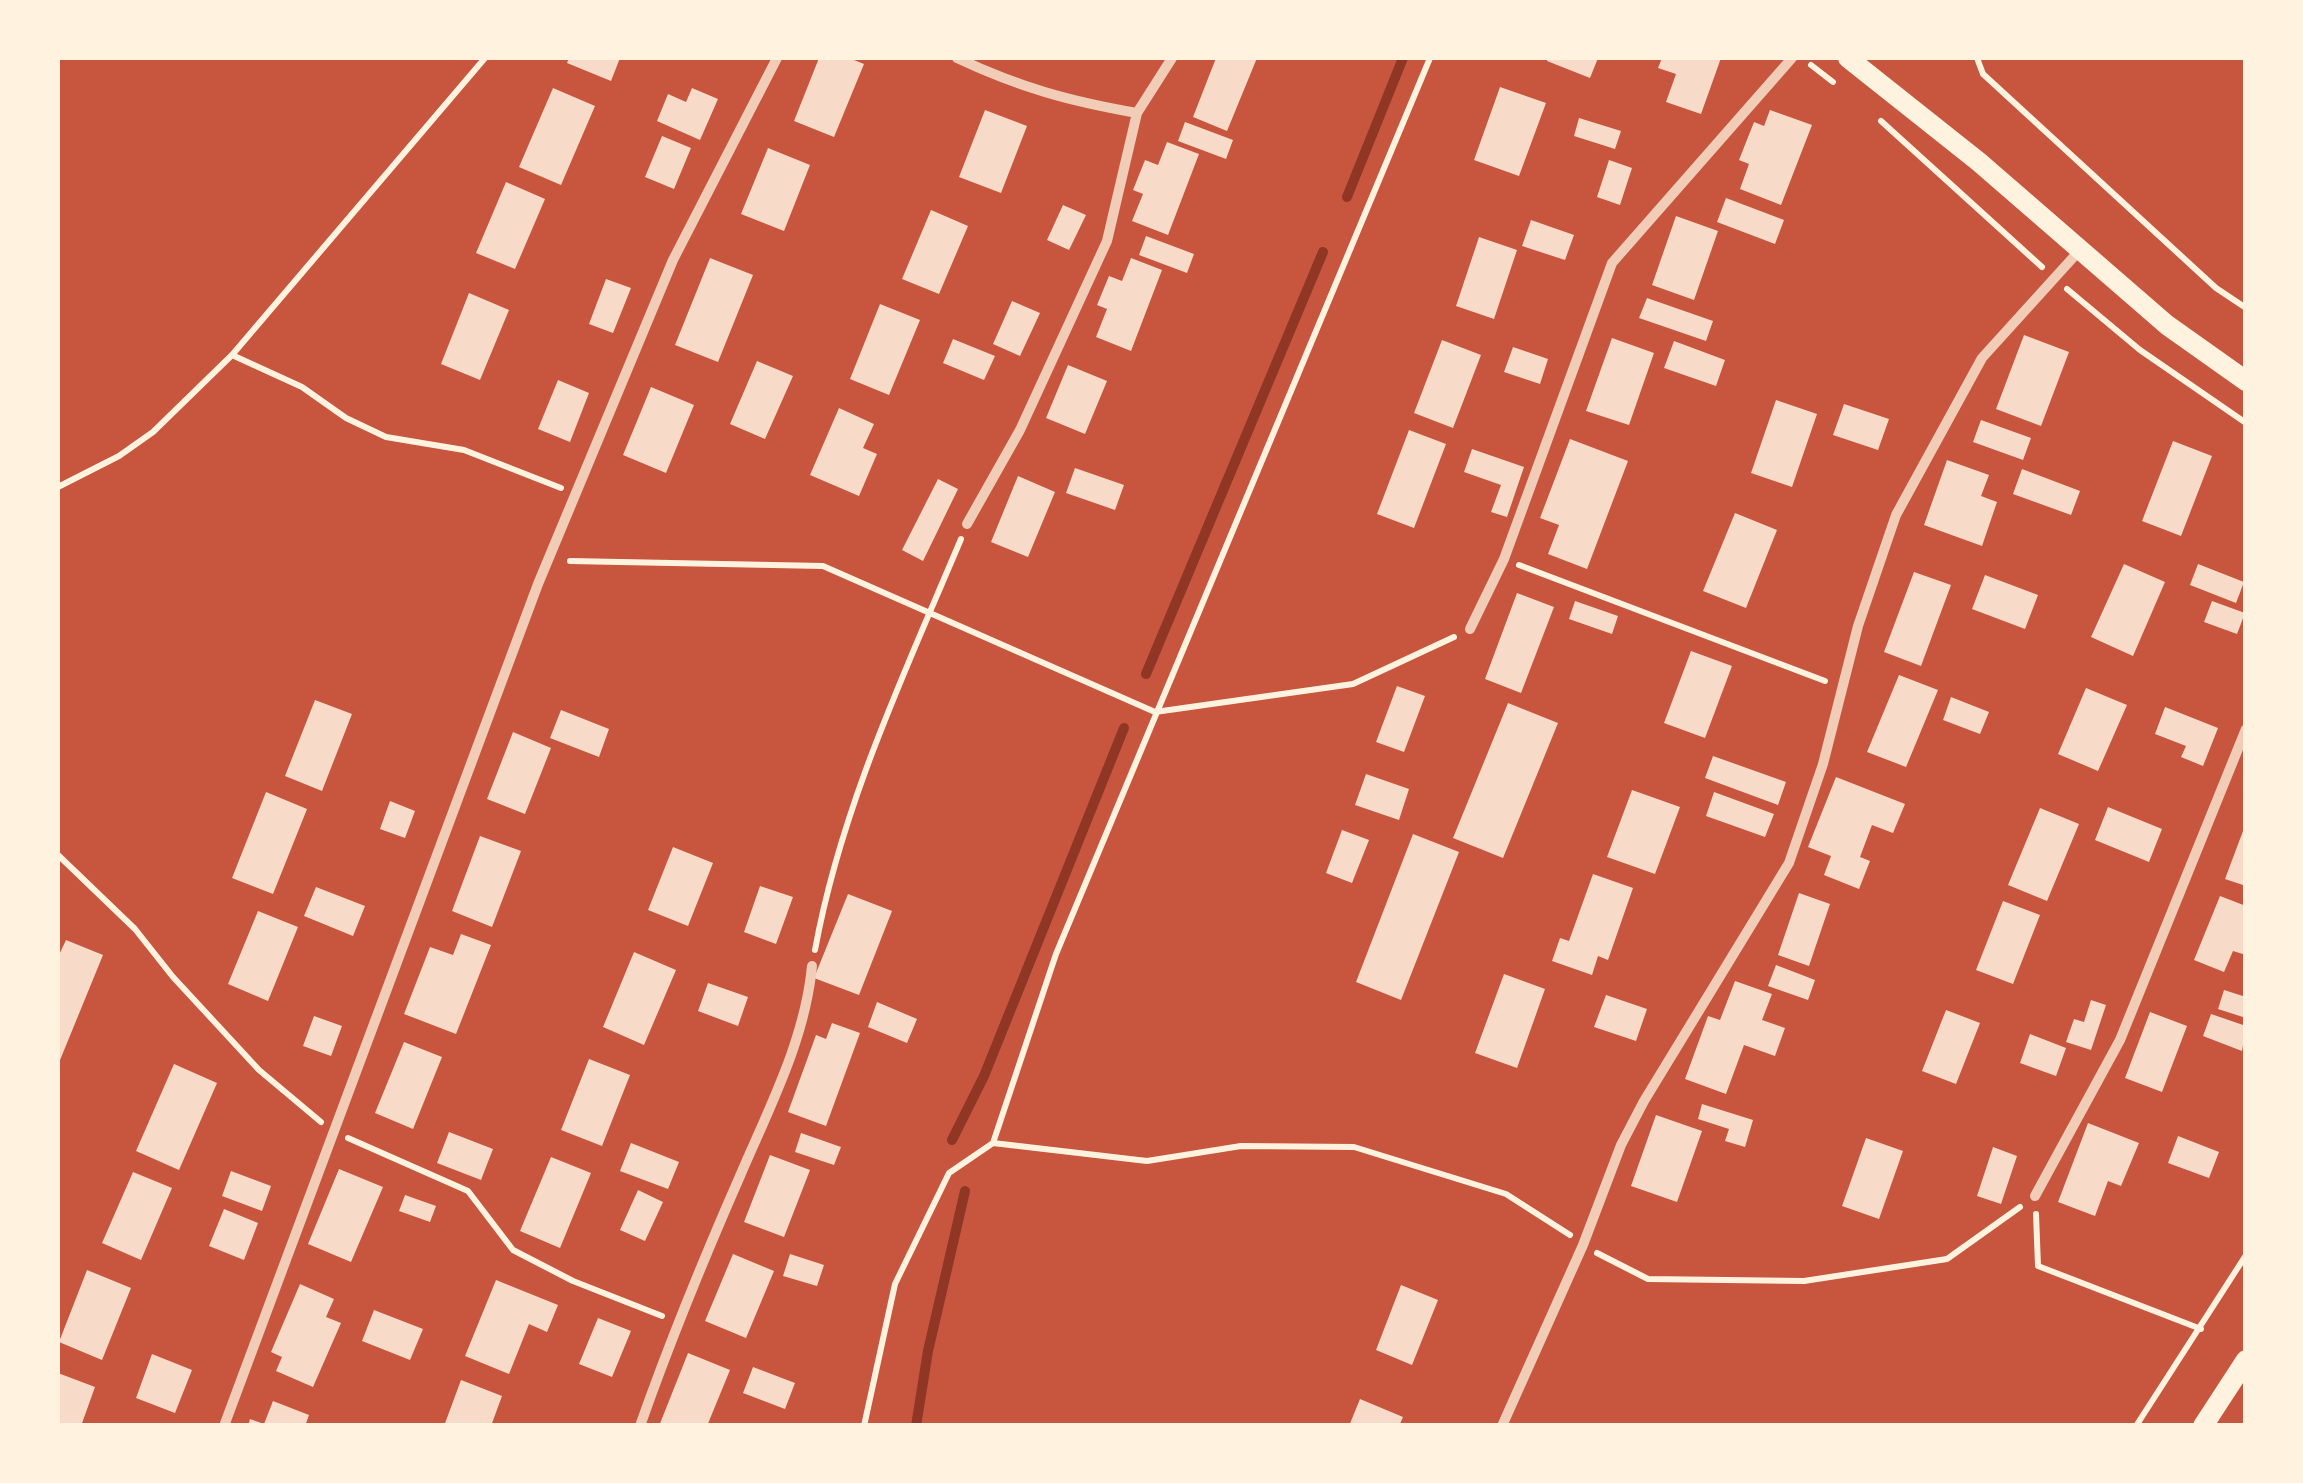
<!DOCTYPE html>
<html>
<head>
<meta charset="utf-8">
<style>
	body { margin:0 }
	#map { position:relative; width:2303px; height:1483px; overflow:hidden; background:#c8553d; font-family:"PT Sans Narrow",sans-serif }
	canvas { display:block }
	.frame { position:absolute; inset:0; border:60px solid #fff3e0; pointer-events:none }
</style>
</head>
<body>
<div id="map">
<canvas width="2303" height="1483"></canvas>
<div class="frame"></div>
</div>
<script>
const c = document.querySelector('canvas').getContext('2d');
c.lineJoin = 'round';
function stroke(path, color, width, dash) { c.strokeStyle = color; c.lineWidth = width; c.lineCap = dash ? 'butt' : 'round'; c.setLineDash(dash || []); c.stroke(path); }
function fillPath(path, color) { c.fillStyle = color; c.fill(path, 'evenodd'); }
stroke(new Path2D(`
	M1347,197L1403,58
	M1146,674L1323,252
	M952,1140L984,1076L1124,728
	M916,1426L928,1351L965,1191`), '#8f3625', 10);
fillPath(new Path2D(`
	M569,58H620L611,81L567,63Z
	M819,58H849L864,64L834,137L794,121Z
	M1216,58H1257L1227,131L1193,117Z
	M1548,58H1598L1590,78L1547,61Z
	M1662,58H1721L1701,114L1666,102L1676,74L1658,68Z
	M1500,87L1546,103L1519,176L1474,160Z
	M553,88L595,106L561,185L519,167Z
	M692,88L718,99L700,140L657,121L668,94L686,102Z
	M985,110L1027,126L1001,193L959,177Z
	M1770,110L1812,125L1781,205L1740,189L1749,164L1739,160L1754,122L1764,126Z
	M1579,118L1621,131L1615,149L1574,136Z
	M1185,122L1233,140L1226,159L1178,141Z
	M662,136L691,148L674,189L645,177Z
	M1167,142L1199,154L1168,235L1132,221L1143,194L1133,190L1145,160L1158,165Z
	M768,148L810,165L784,231L741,214Z
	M1609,160L1632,168L1620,205L1597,197Z
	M506,182L545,199L515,269L476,253Z
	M1726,198L1784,220L1775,244L1717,222Z
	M1063,205L1086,215L1069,250L1047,240Z
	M931,210L968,226L939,294L902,279Z
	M1676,216L1718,231L1694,300L1652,285Z
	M1531,220L1574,235L1565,260L1522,246Z
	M1146,236L1194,254L1187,273L1139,255Z
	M1479,237L1517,250L1494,319L1456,306Z
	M710,258L753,275L718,362L675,345Z
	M1131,258L1162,270L1131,351L1096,337L1107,309L1097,305L1109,276L1122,281Z
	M606,279L631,288L613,333L589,324Z
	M469,293L509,310L480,380L441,364Z
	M1647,298L1713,321L1706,341L1639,318Z
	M1012,301L1040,313L1020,356L993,344Z
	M880,304L920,320L889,395L850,379Z
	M2024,335L2069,352L2041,426L1996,409Z
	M1612,338L1654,353L1629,425L1586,411Z
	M953,339L995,356L984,380L943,363Z
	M1442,340L1481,355L1453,428L1414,413Z
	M1674,341L1725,360L1716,386L1664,368Z
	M1513,347L1548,359L1540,384L1504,372Z
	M757,361L793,376L765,439L730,424Z
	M1068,365L1107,381L1085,434L1046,418Z
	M558,380L589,393L570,442L538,429Z
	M651,387L694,405L666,473L623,455Z
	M1776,400L1817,414L1792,487L1751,473Z
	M1844,404L1889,419L1878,450L1833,435Z
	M839,408L874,424L863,448L877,454L859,496L810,475Z
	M1981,420L2031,438L2023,460L1973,442Z
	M1409,430L1446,444L1414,528L1377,514Z
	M1570,439L1628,461L1587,569L1548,554L1559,525L1540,518Z
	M2173,441L2212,456L2181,536L2142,521Z
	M1472,449L1524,467L1507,517L1491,512L1501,485L1464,472Z
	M1947,460L1989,475L1981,496L1997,502L1982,546L1924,525Z
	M1075,468L1124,485L1115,510L1066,493Z
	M2022,469L2080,491L2071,515L2013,494Z
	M1018,476L1055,492L1028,557L991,542Z
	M938,479L958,489L923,561L902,550Z
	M1735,513L1777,530L1746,608L1703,591Z
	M2124,564L2165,582L2133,656L2091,637Z
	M2198,564L2244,582L2236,603L2190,585Z
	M1914,572L1951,585L1921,666L1884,652Z
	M1985,575L2038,595L2025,629L1972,609Z
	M1517,593L1554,607L1521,693L1485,679Z
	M1575,601L1618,616L1612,634L1569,619Z
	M2212,601L2245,613L2237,634L2204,622Z
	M1691,651L1732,666L1705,738L1664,723Z
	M1899,675L1938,690L1906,767L1867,752Z
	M1397,686L1425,696L1404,752L1376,742Z
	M2086,688L2127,705L2098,771L2058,754Z
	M1951,697L1989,712L1980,734L1943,720Z
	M315,700L352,714L322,791L285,776Z
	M1508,703L1558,723L1503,858L1453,838Z
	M2165,707L2218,728L2203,766L2181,757L2186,746L2155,734Z
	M561,710L609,729L599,757L550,738Z
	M513,732L551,748L525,814L487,799Z
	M1713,756L1786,782L1778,805L1705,778Z
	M1366,774L1409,789L1399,820L1355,805Z
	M1836,777L1905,804L1893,833L1872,825L1860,857L1870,861L1859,889L1824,875L1831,856L1808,847Z
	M1632,790L1680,807L1655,874L1607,857Z
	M266,792L307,809L273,894L232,878Z
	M1714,792L1774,814L1765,837L1706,816Z
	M390,801L415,811L405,838L380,829Z
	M2108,807L2162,829L2149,862L2095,840Z
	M2040,808L2079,824L2047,901L2008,885Z
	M2246,823V886L2225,879Z
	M1342,830L1369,840L1352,883L1326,873Z
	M1413,834L1459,852L1401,1000L1356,982Z
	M480,836L521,851L492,927L452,911Z
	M673,847L713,863L688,926L648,910Z
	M1593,874L1633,888L1608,960L1598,956L1592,975L1552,961L1560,938L1569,941Z
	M760,886L793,897L776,944L744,932Z
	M316,887L365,906L353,936L304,916Z
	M1799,893L1830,904L1809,966L1778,955Z
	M848,894L892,911L859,995L814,978Z
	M2220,896L2246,906V955L2233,951L2224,972L2194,960Z
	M2003,901L2040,915L2013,984L1976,970Z
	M258,911L298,927L268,1001L228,984Z
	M461,934L491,945L456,1034L404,1014L430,947L453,955Z
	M66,940L103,955L58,1065V957Z
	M634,952L676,970L644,1045L603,1027Z
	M1776,965L1815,980L1808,1000L1768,986Z
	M1504,974L1545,989L1517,1068L1475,1053Z
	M1735,981L1772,994L1762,1020L1785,1028L1775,1056L1744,1045L1726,1094L1685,1079L1708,1016L1720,1020Z
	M708,983L748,997L738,1026L698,1011Z
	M2224,990L2246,997V1018L2218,1009Z
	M1606,995L1647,1009L1636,1041L1594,1027Z
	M2091,1000L2106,1005L2091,1050L2066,1042L2074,1019L2084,1022Z
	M877,1002L917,1019L907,1043L868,1027Z
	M1946,1010L1980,1023L1956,1084L1922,1071Z
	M2150,1012L2187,1026L2162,1092L2125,1078Z
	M2211,1014L2246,1026L2242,1051L2203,1036Z
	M314,1016L342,1026L331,1056L303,1046Z
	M832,1023L860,1033L826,1126L788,1112L816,1035L826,1039Z
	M2030,1034L2066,1048L2056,1076L2020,1063Z
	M404,1042L442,1057L413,1129L375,1113Z
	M589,1059L630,1075L602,1146L561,1130Z
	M174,1064L217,1083L179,1170L136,1151Z
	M1702,1104L1753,1120L1745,1147L1725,1141L1729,1129L1698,1119Z
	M1656,1115L1702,1131L1677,1202L1631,1186Z
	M2088,1123L2139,1143L2121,1186L2108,1181L2095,1216L2058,1202Z
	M449,1132L493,1149L481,1180L437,1163Z
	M801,1133L841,1147L834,1165L795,1152Z
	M2178,1136L2219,1152L2209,1178L2168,1163Z
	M1866,1138L1903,1151L1879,1219L1842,1206Z
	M631,1143L679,1162L668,1189L620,1171Z
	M1993,1147L2017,1156L2001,1204L1977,1196Z
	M770,1155L810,1170L784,1237L744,1222Z
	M551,1157L591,1173L560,1248L520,1231Z
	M339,1169L383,1187L351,1262L308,1244Z
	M231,1171L271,1186L262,1211L222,1196Z
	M133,1172L172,1188L141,1260L102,1243Z
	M638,1190L663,1202L645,1241L620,1230Z
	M405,1195L436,1206L430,1222L399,1211Z
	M224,1209L258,1223L244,1260L209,1246Z
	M733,1254L774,1271L746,1338L705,1321Z
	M790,1254L824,1265L817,1286L783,1276Z
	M87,1270L131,1288L102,1360L59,1342Z
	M496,1280L558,1305L547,1332L529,1324L509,1374L465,1356Z
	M300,1284L334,1299L326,1317L341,1323L313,1387L276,1371L282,1357L271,1352Z
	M1401,1285L1438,1300L1412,1365L1376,1350Z
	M374,1310L423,1329L410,1360L362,1341Z
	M598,1318L631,1331L612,1377L579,1364Z
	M688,1353L730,1370L707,1426H659Z
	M152,1354L192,1370L175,1413L136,1398Z
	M753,1367L795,1383L785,1409L743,1393Z
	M58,1373L95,1387L81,1426H58Z
	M461,1380L502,1396L491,1426H444Z
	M1360,1399L1403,1417L1399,1426H1349Z
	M273,1401L309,1415L305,1426H248L250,1419L264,1424Z`), '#f7dbc8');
stroke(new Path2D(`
	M1977,58L1983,74L2216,288L2246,308
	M1811,65L1833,82
	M1881,121L2042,267
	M2067,289L2140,350L2246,423
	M232,355L302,387L346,418L386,437L464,450L561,488
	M58,487L119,456L153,432L232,355L485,58
	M570,561L823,566L1155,712L1353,684L1454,637
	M1519,565L1825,681
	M58,855L135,929L173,977L259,1070L321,1122
	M815,950C841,807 905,672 961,539
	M348,1138L468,1191L513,1250L573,1281L662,1316
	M993,1143L1147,1161L1241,1146L1354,1147L1506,1194L1570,1235
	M2036,1214L2038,1266L2201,1329
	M1597,1253L1648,1279L1804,1281L1947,1259L2020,1207
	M864,1426L895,1284L949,1173L993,1143L1056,954L1430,58
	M2136,1426L2246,1255`), '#fff3e0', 6);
stroke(new Path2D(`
	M957,58C1021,88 1069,101 1137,113L1172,58
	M967,524L1020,430L1107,241L1137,113
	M1470,629L1504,559L1612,263L1792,58
	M2035,1196L2120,1040L2246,729
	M224,1426L538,584L673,260L777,58
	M640,1426C670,1341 704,1258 740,1176C769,1108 805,1040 812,966
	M1502,1426L1583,1245L1621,1145L1644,1101L1789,863L1823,764L1858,626L1896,515L1982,358L2079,251`), '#f1ccb7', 10);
stroke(new Path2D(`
	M1848,58L1979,162L2167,325L2246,381
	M2203,1426L2246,1360`), '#fff3e0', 20);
</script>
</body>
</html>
